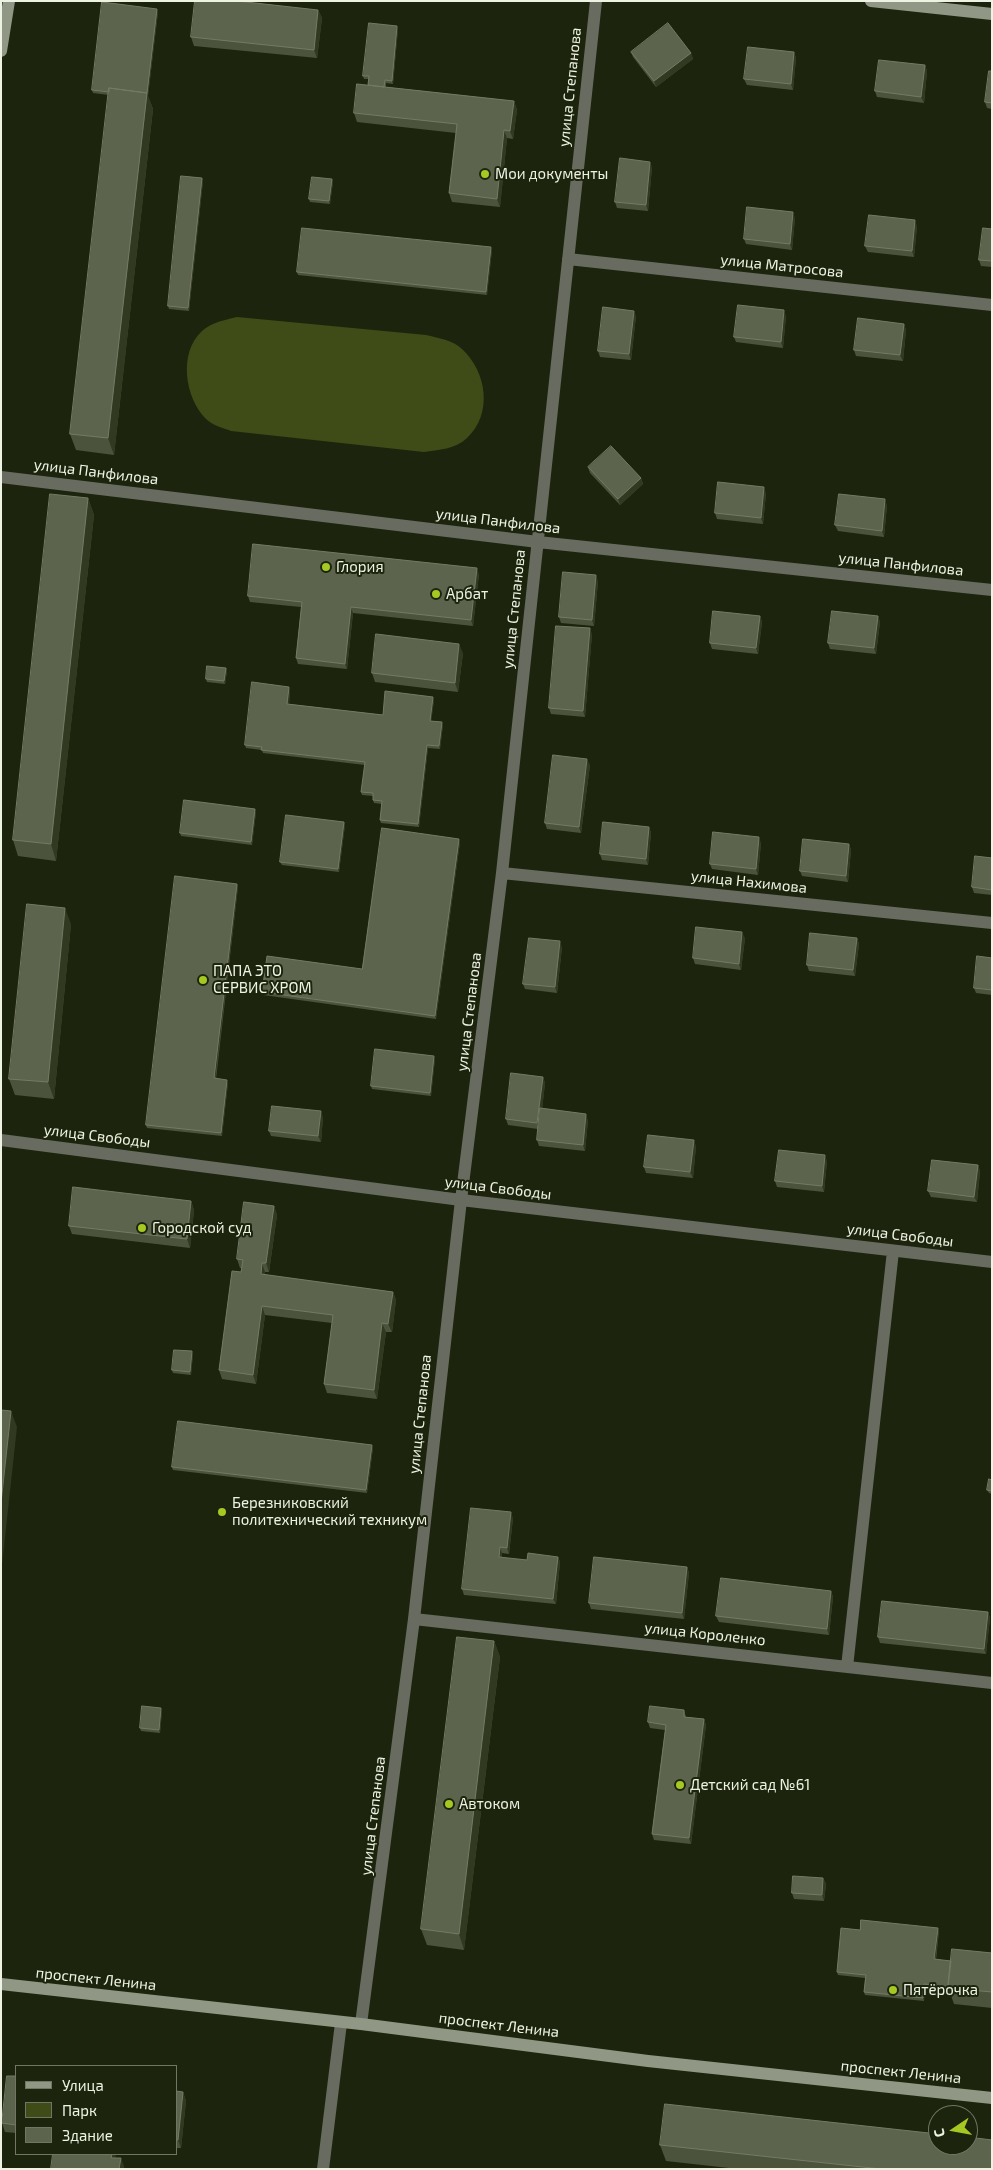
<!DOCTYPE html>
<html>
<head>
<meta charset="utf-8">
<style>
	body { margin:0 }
	#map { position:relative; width:993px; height:2170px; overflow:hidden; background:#1d240d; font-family:"Exo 2",sans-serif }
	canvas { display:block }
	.frame { position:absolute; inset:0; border:2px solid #edf2e3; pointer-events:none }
	.legend { position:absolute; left:15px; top:2065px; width:162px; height:90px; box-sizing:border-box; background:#1d240d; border:1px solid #707663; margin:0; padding:6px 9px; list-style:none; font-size:15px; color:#edf2e3 }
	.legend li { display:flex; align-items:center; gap:10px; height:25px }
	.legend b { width:25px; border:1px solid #707663 }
	.north { position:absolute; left:928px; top:2105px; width:50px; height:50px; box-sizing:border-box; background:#1d240d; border:1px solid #707663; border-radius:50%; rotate:258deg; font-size:14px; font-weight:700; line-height:20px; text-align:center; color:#edf2e3 }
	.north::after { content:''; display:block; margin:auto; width:18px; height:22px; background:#a5c822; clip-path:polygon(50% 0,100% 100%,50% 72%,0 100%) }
</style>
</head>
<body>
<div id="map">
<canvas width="993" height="2170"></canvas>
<div class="frame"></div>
<ul class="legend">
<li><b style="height:6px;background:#919785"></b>Улица</li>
<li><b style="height:14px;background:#3f4c17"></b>Парк</li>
<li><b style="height:14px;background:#5d644e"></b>Здание</li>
</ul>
<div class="north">С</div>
</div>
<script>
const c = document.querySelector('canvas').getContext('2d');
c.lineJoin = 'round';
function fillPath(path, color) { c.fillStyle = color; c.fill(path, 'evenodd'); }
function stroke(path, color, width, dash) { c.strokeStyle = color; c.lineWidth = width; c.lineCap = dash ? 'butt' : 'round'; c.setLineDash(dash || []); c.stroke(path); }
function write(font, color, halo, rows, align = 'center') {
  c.font = font + ' "Exo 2",sans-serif'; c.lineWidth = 4; c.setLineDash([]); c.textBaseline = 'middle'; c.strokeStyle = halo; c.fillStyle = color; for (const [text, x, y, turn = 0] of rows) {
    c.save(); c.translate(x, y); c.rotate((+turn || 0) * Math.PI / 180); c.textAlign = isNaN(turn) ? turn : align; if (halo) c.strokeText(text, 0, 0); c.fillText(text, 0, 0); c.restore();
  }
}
fillPath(new Path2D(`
	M237,317L426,335C438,338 453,340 462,349C487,372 493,414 467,438C456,449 438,450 424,452L231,431C223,428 212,425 206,419C185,398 178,353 202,331C212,322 225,320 237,317Z`), '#3f4c17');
stroke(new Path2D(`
	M568,259L992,305
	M1,477L538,542L992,590
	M502,873L992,923
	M1,1140L461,1200L992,1262
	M414,1619L992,1683
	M847,1667L893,1251
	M361,2024L414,1619L461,1200L502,873L596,1
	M323,2169L341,2023`), '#686c60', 12);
stroke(new Path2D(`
	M871,1L992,14
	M1,51L9,1
	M1,1984L361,2024L648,2061L992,2098`), '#919785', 12);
fillPath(new Path2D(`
	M318,10L322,18L317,58L194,46L191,37Z
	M158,12L148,96L153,109L114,455L76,450L70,434L109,95L93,93L92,90Z
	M398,29L393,84L386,83V87L514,101L517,110L513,139L507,138L500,207L452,202L449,193L456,133L357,122L354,113L368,85V79H364L363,76Z
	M631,52L691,53L693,59L656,87L633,57Z
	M794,52L796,58L793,90L747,85L744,79Z
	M925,65L927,71L924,103L877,97L875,91Z
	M992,71V109L987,108L985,102Z
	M652,167L648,211L617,208L615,202Z
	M202,178L203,181L189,311L169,309L168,306Z
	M332,179L333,182L330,204L310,202L309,199Z
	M795,218L792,250L746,244L744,239Z
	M917,226L914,257L868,252L865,246Z
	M992,229V267L981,266L979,260Z
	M492,250L487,295L298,275L297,272Z
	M636,316L631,360L600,357L598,351Z
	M786,316L783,348L736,342L734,337Z
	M904,324L906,330L903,361L856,356L854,350Z
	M588,467L641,478L643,484L620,505L590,473Z
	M766,493L763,524L717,519L715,513Z
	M88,498L94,515L56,861L18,856L13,840Z
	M887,505L884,537L838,531L835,525Z
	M479,574L473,626L353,613L347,669L298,664L296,658L301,607L250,602L248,596Z
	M598,581L594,626L561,623L559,617Z
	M760,616L762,622L758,654L712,649L710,643Z
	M878,616L880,622L876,654L830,649L828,643Z
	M592,634L585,717L551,714L549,708Z
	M463,653L458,692L375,682L372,673Z
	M226,668L227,671L225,684L207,682L206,679Z
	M290,690L289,704L383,715L434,700L431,721L443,725L440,749L428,748L419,827L381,823L380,820L382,804L374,803L373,800V796L362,795L361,792L365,765L263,753L262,750L246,748L245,745Z
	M590,765L581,833L547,829L545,823Z
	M256,812L252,845L181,836L180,833Z
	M344,822L345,825L339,872L282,865L280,862Z
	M649,827L651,833L648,865L602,860L600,854Z
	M460,842L436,1019L263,995L262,992L362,969Z
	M761,843L758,875L712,869L710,864Z
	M849,844L851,850L848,882L802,876L800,871Z
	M992,858V895L974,893L972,887Z
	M237,884L238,887L216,1079L228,1083L222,1136L147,1128L146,1125Z
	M71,924L54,1099L15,1095L9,1079Z
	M745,938L741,970L695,964L693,958Z
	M857,938L859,944L855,976L809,971L807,965Z
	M562,947L557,993L525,989L523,984Z
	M992,958V995L976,993L974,988Z
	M435,1059L431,1096L372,1089L371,1086Z
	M543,1077L545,1083L542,1109L588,1120L585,1151L539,1146L537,1140L538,1129L508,1125L506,1119Z
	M323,1117L321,1142L271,1136L269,1131Z
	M696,1146L693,1178L646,1173L644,1167Z
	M827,1161L824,1192L777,1187L775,1181Z
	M978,1165L980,1171L977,1202L931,1197L928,1191Z
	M191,1201L194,1210L190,1248L72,1234L69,1226Z
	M274,1206L277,1215L269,1272H265V1275L393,1292L396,1300L392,1332H386L377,1399L327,1393L324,1384L332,1323L265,1315L256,1384L222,1379L219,1370L242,1268H240L237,1259Z
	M193,1354L191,1375L173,1373L172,1370Z
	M373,1448L367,1493L173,1470L172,1467Z
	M992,1480V1494L989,1493L987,1490Z
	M513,1518L509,1554L502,1553V1558L527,1560L558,1557L560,1562L556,1604L464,1595L462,1589Z
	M687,1567L689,1573L684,1619L591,1609L589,1603Z
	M831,1591L833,1597L829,1635L719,1622L716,1616Z
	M988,1612L990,1618L986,1654L880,1643L878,1637Z
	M494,1641L500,1657L464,1950L427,1945L421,1929Z
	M684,1710L686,1717L704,1719L706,1725L691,1844L654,1840L652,1834L665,1730L650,1728L648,1722Z
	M162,1711L160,1733L141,1731L140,1728Z
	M823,1878L826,1884L824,1901L794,1899L792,1893Z
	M860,1930L939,1931L936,1960L951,1961L992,1953V2008L954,2004L949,1990L925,1987L924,2001L865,1995L864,1992L865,1978L838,1975L837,1972Z
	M16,2076V2133L5,2132L2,2123Z
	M176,2091L183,2092L186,2101L181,2148H176Z
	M660,2145L992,2169H738L666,2161Z`), '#4c533c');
fillPath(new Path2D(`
	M157,9L158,12L148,96L153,109L114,455L108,438Z
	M318,10L322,18L317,58L314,50Z
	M397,26L398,29L393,84L392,81Z
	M794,52L796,58L793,90L791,84Z
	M691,53L693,59L656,87L654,81Z
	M925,65L927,71L924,103L921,97Z
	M514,101L517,110L513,139L510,131Z
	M504,130L507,138L500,207L497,199Z
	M650,162L652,167L648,211L646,205Z
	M202,178L203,181L189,311L188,308Z
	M332,179L333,182L330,204L329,201Z
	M793,212L795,218L792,250L790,244Z
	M915,220L917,226L914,257L912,251Z
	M491,247L492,250L487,295L486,292Z
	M784,310L786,316L783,348L781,342Z
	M634,311L636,316L631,360L629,354Z
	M904,324L906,330L903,361L900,355Z
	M641,478L643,484L620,505L618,499Z
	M764,487L766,493L763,524L761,518Z
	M88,498L94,515L56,861L51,844Z
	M885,499L887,505L884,537L882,531Z
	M477,568L479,574L473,626L471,620Z
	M596,575L598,581L594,626L592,620Z
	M351,607L353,613L347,669L345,664Z
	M760,616L762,622L758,654L756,648Z
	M878,616L880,622L876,654L874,648Z
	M590,628L592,634L585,717L583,711Z
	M459,644L463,653L458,692L455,683Z
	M226,668L227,671L225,684L224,681Z
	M289,687L290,690L289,707L287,704Z
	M433,697L434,700L431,724L430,721Z
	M442,722L443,725L440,749L439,746Z
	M427,745L428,748L419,827L418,824Z
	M587,759L590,765L581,833L579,827Z
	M255,809L256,812L252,845L251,842Z
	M344,822L345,825L339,872L338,869Z
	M649,827L651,833L648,865L646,859Z
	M759,837L761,843L758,875L756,869Z
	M459,839L460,842L436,1019L435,1016Z
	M849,844L851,850L848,882L846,876Z
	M237,884L238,887L215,1081L214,1078Z
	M65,908L71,924L54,1099L48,1082Z
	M742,932L745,938L741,970L739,964Z
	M857,938L859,944L855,976L853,970Z
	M560,941L562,947L557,993L555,987Z
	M434,1056L435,1059L431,1096L430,1093Z
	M543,1077L545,1083L540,1129L537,1123Z
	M227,1080L228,1083L222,1136L221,1133Z
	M321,1111L323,1117L321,1142L318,1136Z
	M586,1114L588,1120L585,1151L583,1145Z
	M694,1140L696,1146L693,1178L690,1172Z
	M825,1155L827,1161L824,1192L822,1186Z
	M978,1165L980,1171L977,1202L974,1197Z
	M191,1201L194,1210L190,1248L187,1239Z
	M274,1206L277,1215L269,1272L266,1263Z
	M262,1263L265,1272L264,1283L261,1274Z
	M393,1292L396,1300L392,1332L388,1324Z
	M262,1306L265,1315L256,1384L253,1375Z
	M382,1323L386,1332L377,1399L374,1390Z
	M192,1351L193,1354L191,1375L190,1372Z
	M11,1411L17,1427L1,1574V1503Z
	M372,1445L373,1448L367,1493L366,1490Z
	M511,1512L513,1518L509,1554L507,1548Z
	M500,1547L502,1553L501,1563L499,1557Z
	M558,1557L560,1562L556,1604L553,1599Z
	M687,1567L689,1573L684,1619L682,1613Z
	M831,1591L833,1597L829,1635L827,1629Z
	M988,1612L990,1618L986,1654L984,1649Z
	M494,1641L500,1657L464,1950L459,1934Z
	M161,1708L162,1711L160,1733L159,1730Z
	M704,1719L706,1725L691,1844L689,1838Z
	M823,1878L826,1884L824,1901L822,1895Z
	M938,1928L939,1931L935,1962L934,1959Z
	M924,1984L925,1987L924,2001L923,1998Z
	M183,2092L186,2101L181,2148L178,2140Z
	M112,2154H116L114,2166L111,2158Z
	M121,2158L124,2166V2169H119Z`), '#323921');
const building = new Path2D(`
	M195,1H237L318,10L314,50L191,37Z
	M102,2L157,9L147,93L109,88V92L92,90Z
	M369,23L397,26L392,81L385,80L384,87L368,85L369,76H363Z
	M668,23L691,53L654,81L631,52Z
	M748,47L794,52L791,84L744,79Z
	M879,60L925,65L921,97L875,91Z
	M989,71H992V103L985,102Z
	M357,84L514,101L510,131L504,130L497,199L449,193L457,124L354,113Z
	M109,88L147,93L108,438L70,434Z
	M620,158L650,162L646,205L615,202Z
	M181,176L202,178L188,308L168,306Z
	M312,177L332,179L329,201L309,199Z
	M747,207L793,212L790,244L744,239Z
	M869,215L915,220L912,251L865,246Z
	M302,228L491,247L486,292L297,272Z
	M983,228L992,229V261L979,260Z
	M738,305L784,310L781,342L734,337Z
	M603,307L634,311L629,354L598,351Z
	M858,318L904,324L900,355L854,350Z
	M611,446L641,478L618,499L588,467Z
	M718,482L764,487L761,518L715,513Z
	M50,494L88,498L51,844L13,840Z
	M839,494L885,499L882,531L835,525Z
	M253,544L477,568L471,620L351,607L345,664L296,658L302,602L248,596Z
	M563,572L596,575L592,620L559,617Z
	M713,611L760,616L756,648L710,643Z
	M832,611L878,616L874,648L828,643Z
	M556,626L590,628L583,711L549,708Z
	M376,634L459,644L455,683L372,673Z
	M207,666L226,668L224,681L206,679Z
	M252,682L289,687L287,704L383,715L385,691L433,697L430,721L442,722L439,746L427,745L418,824L380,820L382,801L373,800V793L361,792L365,762L261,750L262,747L245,745Z
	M553,755L587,759L579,827L545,823Z
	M184,800L255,809L251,842L180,833Z
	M286,815L344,822L338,869L280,862Z
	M603,822L649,827L646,859L600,854Z
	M382,828L459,839L435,1016L262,992L267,956L362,969Z
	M713,832L759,837L756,869L710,864Z
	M803,839L849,844L846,876L800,871Z
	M975,856L992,858V890L972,887Z
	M175,876L237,884L214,1078L227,1080L221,1133L146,1125Z
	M27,904L65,908L48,1082L9,1079Z
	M696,927L742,932L739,964L693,958Z
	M810,933L857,938L853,970L807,965Z
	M529,938L560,941L555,987L523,984Z
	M977,956L992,958V990L974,988Z
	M375,1049L434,1056L430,1093L371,1086Z
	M511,1073L543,1077L537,1123L506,1119Z
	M272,1106L321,1111L318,1136L269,1131Z
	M540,1108L586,1114L583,1145L537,1140Z
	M648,1135L694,1140L690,1172L644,1167Z
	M779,1150L825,1155L822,1186L775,1181Z
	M932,1160L978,1165L974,1197L928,1191Z
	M73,1187L191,1201L187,1239L69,1226Z
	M244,1202L274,1206L266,1263H262L261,1274L393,1292L388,1324L382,1323L374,1390L324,1384L333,1315L262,1306L253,1375L219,1370L232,1271L241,1272L243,1260L237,1259Z
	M174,1350L192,1351L190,1372L172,1370Z
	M1,1410L11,1411L1,1503Z
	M178,1421L372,1445L366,1490L172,1467Z
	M989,1479L992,1480V1491L987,1490Z
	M471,1508L511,1512L507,1548L500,1547L499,1557L527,1560L528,1553L558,1557L553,1599L462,1589Z
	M594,1557L687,1567L682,1613L589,1603Z
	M721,1578L831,1591L827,1629L716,1616Z
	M882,1601L988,1612L984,1649L878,1637Z
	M457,1637L494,1641L459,1934L421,1929Z
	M142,1706L161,1708L159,1730L140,1728Z
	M650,1706L684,1710V1717L704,1719L689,1838L652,1834L666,1725L648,1722Z
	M793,1876L823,1878L822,1895L792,1893Z
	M861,1920L938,1928L934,1959L951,1961L948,1987L924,1984L923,1998L864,1992L866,1975L837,1972L841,1928L860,1930Z
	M952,1949L992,1953V1992L948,1988Z
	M7,2076H16V2125L2,2123Z
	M176,2091L183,2092L178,2140H176Z
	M665,2104L938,2134V2145H968V2137L992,2140V2169H881L660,2145Z
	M53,2154H112L111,2158H121L119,2169H51Z`);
fillPath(building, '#5d644e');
stroke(building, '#747a65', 1);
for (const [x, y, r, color] of [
	[485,174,5,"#a5c822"],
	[326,567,5,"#a5c822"],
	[436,594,5,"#a5c822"],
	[203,980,5,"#a5c822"],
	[142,1228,5,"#a5c822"],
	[222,1512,5,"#a5c822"],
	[680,1785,5,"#a5c822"],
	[449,1804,5,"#a5c822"],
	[893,1990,5,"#a5c822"]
]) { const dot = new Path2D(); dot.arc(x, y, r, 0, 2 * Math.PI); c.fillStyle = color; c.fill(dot); stroke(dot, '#1d240d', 2); }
write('15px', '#edf2e3', '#1d240d', [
	["улица Степанова",570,87,-84],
	["улица Матросова",782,266,6],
	["улица Панфилова",96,472,7],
	["улица Панфилова",498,521,7],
	["улица Панфилова",901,564,6],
	["улица Степанова",514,609,-84],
	["улица Нахимова",749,882,6],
	["улица Степанова",469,1012,-83],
	["улица Свободы",97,1136,7],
	["улица Свободы",498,1188,7],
	["улица Свободы",900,1235,7],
	["улица Степанова",420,1414,-84],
	["улица Короленко",705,1634,6],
	["улица Степанова",373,1816,-83],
	["проспект Ленина",96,1979,6],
	["проспект Ленина",499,2025,7],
	["проспект Ленина",901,2072,6]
]);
write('15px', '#edf2e3', '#1d240d', [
	["Мои документы",495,174],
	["Глория",336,567],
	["Арбат",446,594],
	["ПАПА ЭТО",213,971],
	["СЕРВИС ХРОМ",213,988],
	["Городской суд",152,1228],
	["Березниковский",232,1503],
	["политехнический техникум",232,1520],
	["Детский сад №61",690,1785],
	["Автоком",459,1804],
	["Пятёрочка",903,1990]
], 'left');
</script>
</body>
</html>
